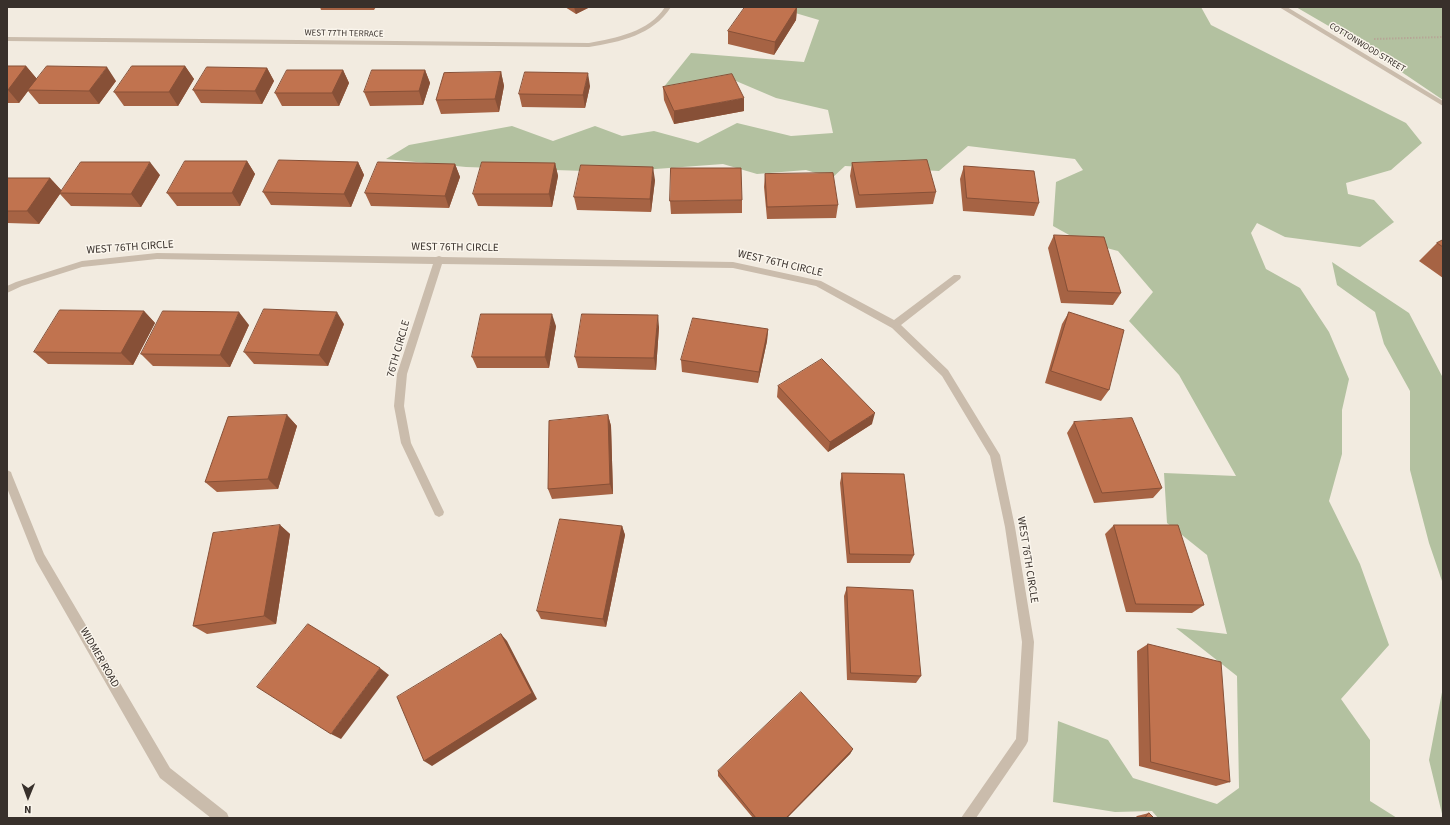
<!DOCTYPE html>
<html>
<head>
<meta charset="utf-8">
<style>
	body { margin:0 }
	#map { position:relative; width:1450px; height:825px; overflow:hidden; background:#f2ebe0; font-family:"Source Sans 3",sans-serif }
	canvas { display:block }
	.frame { position:absolute; inset:0; border:8px solid #38302b; pointer-events:none }
	.north { position:absolute; left:8px; top:777px; width:40px; height:40px; -webkit-text-stroke:3px #faf5ec; paint-order:stroke; rotate:181deg; font-size:11px; font-weight:700; line-height:16px; text-align:center; color:#38302b }
	.north::after { content:''; display:block; margin:auto; width:14px; height:18px; background:#38302b; clip-path:polygon(50% 0,100% 100%,50% 72%,0 100%) }
</style>
</head>
<body>
<div id="map">
<canvas width="1450" height="825"></canvas>
<div class="frame"></div>
<div class="north">N</div>
</div>
<script>
const c = document.querySelector('canvas').getContext('2d');
c.lineJoin = 'round';
function fillPath(path, color) { c.fillStyle = color; c.fill(path, 'evenodd'); }
function stroke(path, color, width, dash) { c.strokeStyle = color; c.lineWidth = width; c.lineCap = dash ? 'butt' : 'round'; c.setLineDash(dash || []); c.stroke(path); }
function write(font, color, halo, rows, align = 'center') {
  c.font = font + ' "Source Sans 3",sans-serif'; c.lineWidth = 3; c.setLineDash([]); c.textBaseline = 'middle'; c.strokeStyle = halo; c.fillStyle = color; for (const [text, x, y, turn = 0] of rows) {
    c.save(); c.translate(x, y); c.rotate((+turn || 0) * Math.PI / 180); c.textAlign = isNaN(turn) ? turn : align; if (halo) c.strokeText(text, 0, 0); c.fillText(text, 0, 0); c.restore();
  }
}
fillPath(new Path2D(`
	M775,7H1201L1211,25L1406,123L1422,143L1391,170L1346,183L1348,194L1374,200L1394,222L1360,247L1285,237L1257,223L1251,233L1266,269L1300,288L1329,332L1349,379L1342,410V454L1329,501L1360,564L1389,645L1341,699L1370,740V801L1397,818H1158L1152,811L1115,812L1053,802L1058,721L1108,740L1133,778L1217,804L1239,788L1237,676L1176,628L1227,634L1207,555L1167,523L1164,473L1236,476L1179,375L1129,321L1153,292L1118,251L1080,241L1053,226L1056,182L1083,170L1075,159L968,146L939,171L845,166L832,178L806,170L757,174L723,164L615,172L466,167L386,159L409,145L512,126L553,141L595,126L622,136L654,131L698,143L737,123L791,136L833,133L828,110L776,98L736,81L663,88L691,53L804,62L819,20Z
	M1296,7H1443V100L1363,46Z
	M1332,262L1409,313L1443,378V584L1429,543L1410,470V391L1384,344L1375,312L1337,285Z
	M1443,687V818L1429,760Z`), '#b3c1a0');
stroke(new Path2D(`
	M1374,39L1443,37`), '#b6a696', 2, [1.5, 1.5]);
fillPath(new Path2D(`
	M665,7H671C653,35 620,42 589,47L7,41V37L589,43C616,38 649,32 665,7Z
	M1279,7H1287L1443,101V106Z
	M157,253L436,257L439,256L442,257L733,262L821,281L894,320L954,275H960L961,277L960,279L901,325L948,370L1000,455L1015,527L1034,642L1028,741L1026,745L976,818H961L1016,739L1022,642L1005,527L990,456L942,376L892,328L816,286L733,268L442,264L407,374L404,406L411,443L444,512L443,515L439,517L435,515L401,443L394,406L397,374L433,264L157,259L82,267L22,286L7,293V286L16,282L82,261Z
	M7,470L11,472L12,475L44,554L170,768L227,813L229,818H211L160,778L36,561L7,488Z`), '#cabcac');
fillPath(new Path2D(`
	M320,7H376L374,10H321Z
	M463,7H519L518,8Z
	M565,7H590L576,14Z
	M797,7L796,20L774,55L728,44V31Z
	M7,66H26L37,79L116,81L99,104H39L28,91L19,103H7Z
	M185,66L194,79L178,106H124L114,92Z
	M267,68L274,81L262,104L201,103L193,90Z
	M343,70L349,83L339,106H282L275,93Z
	M425,70L430,83L423,105L370,106L364,92Z
	M501,72L504,86L499,112L441,114L436,100Z
	M590,86L585,108L522,107L519,94Z
	M663,87L744,111L674,124L664,100Z
	M247,161L255,174L240,206H177L167,193Z
	M358,162L364,175L351,207L271,205L263,192Z
	M555,163L558,176L552,207L478,206L473,194Z
	M852,163L936,192L933,204L856,208L850,176Z
	M455,164L460,177L449,208L371,206L365,193Z
	M964,166L1039,203L1034,216L963,211L960,179Z
	M765,174L838,205L836,218L767,219L764,187Z
	M160,175L141,207L71,206L60,194L39,224L7,223V178H50L62,191Z
	M655,180L651,212L577,210L574,197Z
	M742,200V213L671,214L670,201Z
	M1054,235L1121,293L1113,305L1061,303L1048,248Z
	M1443,240V278L1419,261L1437,243Z
	M144,311L155,323L133,365L48,364L34,352Z
	M1069,312L1109,390L1101,401L1045,383L1062,324Z
	M344,324L328,366L254,364L244,352Z
	M249,325L230,367L153,366L141,354Z
	M556,326L549,368H477L472,357Z
	M659,327L656,370L578,368L575,357Z
	M768,329L767,341L758,383L682,372L681,360Z
	M778,386L872,424L828,452L777,397Z
	M287,415L297,426L278,489L217,492L205,482Z
	M608,415L611,426L613,494L552,499L548,489Z
	M1074,422L1162,488L1153,498L1094,503L1067,433Z
	M842,473L914,555L910,563H847L840,483Z
	M280,525L290,534L276,624L207,634L193,626Z
	M1114,525L1204,605L1192,613L1126,612L1105,534Z
	M622,526L625,535L606,627L541,619L537,611Z
	M847,587L921,676L916,683L847,680L844,596Z
	M1148,644L1230,782L1216,786L1139,766L1137,651Z
	M853,749L850,754L787,818H753L718,776V771Z
	M1149,813L1154,818H1135L1137,816Z`), '#a66344');
fillPath(new Path2D(`
	M574,7H590L576,14Z
	M797,7L796,20L774,55L775,42Z
	M26,66L37,79L19,103L8,90Z
	M185,66L194,79L178,106L169,92Z
	M107,67L116,81L99,104L89,91Z
	M267,68L274,81L262,104L255,91Z
	M343,70L349,83L339,106L332,93Z
	M425,70L430,83L423,105L419,91Z
	M501,72L504,86L499,112L495,99Z
	M588,73L590,86L585,108L583,95Z
	M744,98V111L674,124V111Z
	M247,161L255,174L240,206L232,193Z
	M150,162L160,175L141,207L131,194Z
	M358,162L364,175L351,207L344,194Z
	M555,163L558,176L552,207L549,194Z
	M455,164L460,177L449,208L445,196Z
	M653,167L655,180L651,212L650,199Z
	M50,178L62,191L39,224L27,211Z
	M144,311L155,323L133,365L121,353Z
	M239,312L249,325L230,367L220,355Z
	M337,312L344,324L328,366L319,355Z
	M552,314L556,326L549,368L545,357Z
	M658,315L659,327L656,370L654,358Z
	M768,329L767,341L758,383L759,372Z
	M875,413L872,424L828,452L830,442Z
	M287,415L297,426L278,489L268,479Z
	M608,415L611,426L613,494L610,484Z
	M280,525L290,534L276,624L264,616Z
	M622,526L625,535L606,627L603,619Z
	M501,634L507,641L537,699L432,766L424,761Z
	M380,668L389,675L341,739L331,734Z
	M853,749L850,754L787,818H786Z`), '#875037');
const building = new Path2D(`
	M745,7H797L775,42L728,31Z
	M7,66H26L8,90H7Z
	M47,66L107,67L89,91L28,90Z
	M132,66H185L169,92H114Z
	M207,67L267,68L255,91L193,90Z
	M287,70H343L332,93H275Z
	M372,70H425L419,91L364,92Z
	M501,72L495,99L436,100L444,73Z
	M525,72L588,73L583,95L519,94Z
	M732,74L744,98L674,111L663,87Z
	M279,160L358,162L344,194L263,192Z
	M927,160L936,192L859,195L852,163Z
	M185,161H247L232,193H167Z
	M81,162H150L131,194L60,193Z
	M378,162L455,164L445,196L365,193Z
	M482,162L555,163L549,194H473Z
	M581,165L653,167L650,199L574,197Z
	M964,166L1034,171L1039,203L967,198Z
	M671,168H741L742,200L670,201Z
	M833,173L838,205L767,207L765,174Z
	M7,178H50L27,211H7Z
	M1054,235L1104,237L1121,293L1068,291Z
	M1443,240V247L1437,243Z
	M264,309L337,312L319,355L244,352Z
	M60,310L144,311L121,353L34,352Z
	M163,311L239,312L220,355L141,354Z
	M1069,312L1124,330L1109,390L1051,371Z
	M481,314H552L545,357H472Z
	M582,314L658,315L654,358L575,357Z
	M693,318L768,329L759,372L681,360Z
	M822,359L875,413L830,442L778,386Z
	M287,415L268,479L205,482L228,417Z
	M608,415L610,484L548,489L549,421Z
	M1132,418L1162,488L1102,493L1074,422Z
	M842,473L904,474L914,555L850,554Z
	M560,519L622,526L603,619L537,611Z
	M280,525L264,616L193,626L213,533Z
	M1114,525H1178L1204,605L1136,604Z
	M847,587L913,590L921,676L851,673Z
	M308,624L380,668L331,734L257,687Z
	M501,634L532,693L424,761L397,697Z
	M1148,644L1221,662L1230,782L1151,762Z
	M801,692L853,749L786,818H756L718,771Z
	M1149,813L1154,818H1145Z`);
fillPath(building, '#c1734f');
stroke(building, '#875037', 1);
write('9px', '#38302b', '#faf5ec', [
	["WEST 77TH TERRACE",344,34,1],
	["COTTONWOOD STREET",1367,48,31]
]);
write('11px', '#38302b', '#faf5ec', [
	["WEST 76TH CIRCLE",130,248,-4],
	["WEST 76TH CIRCLE",455,248,1],
	["WEST 76TH CIRCLE",780,264,13],
	["76TH CIRCLE",399,349,-74],
	["WEST 76TH CIRCLE",1027,560,81],
	["WIDMER ROAD",99,658,60]
]);
</script>
</body>
</html>
